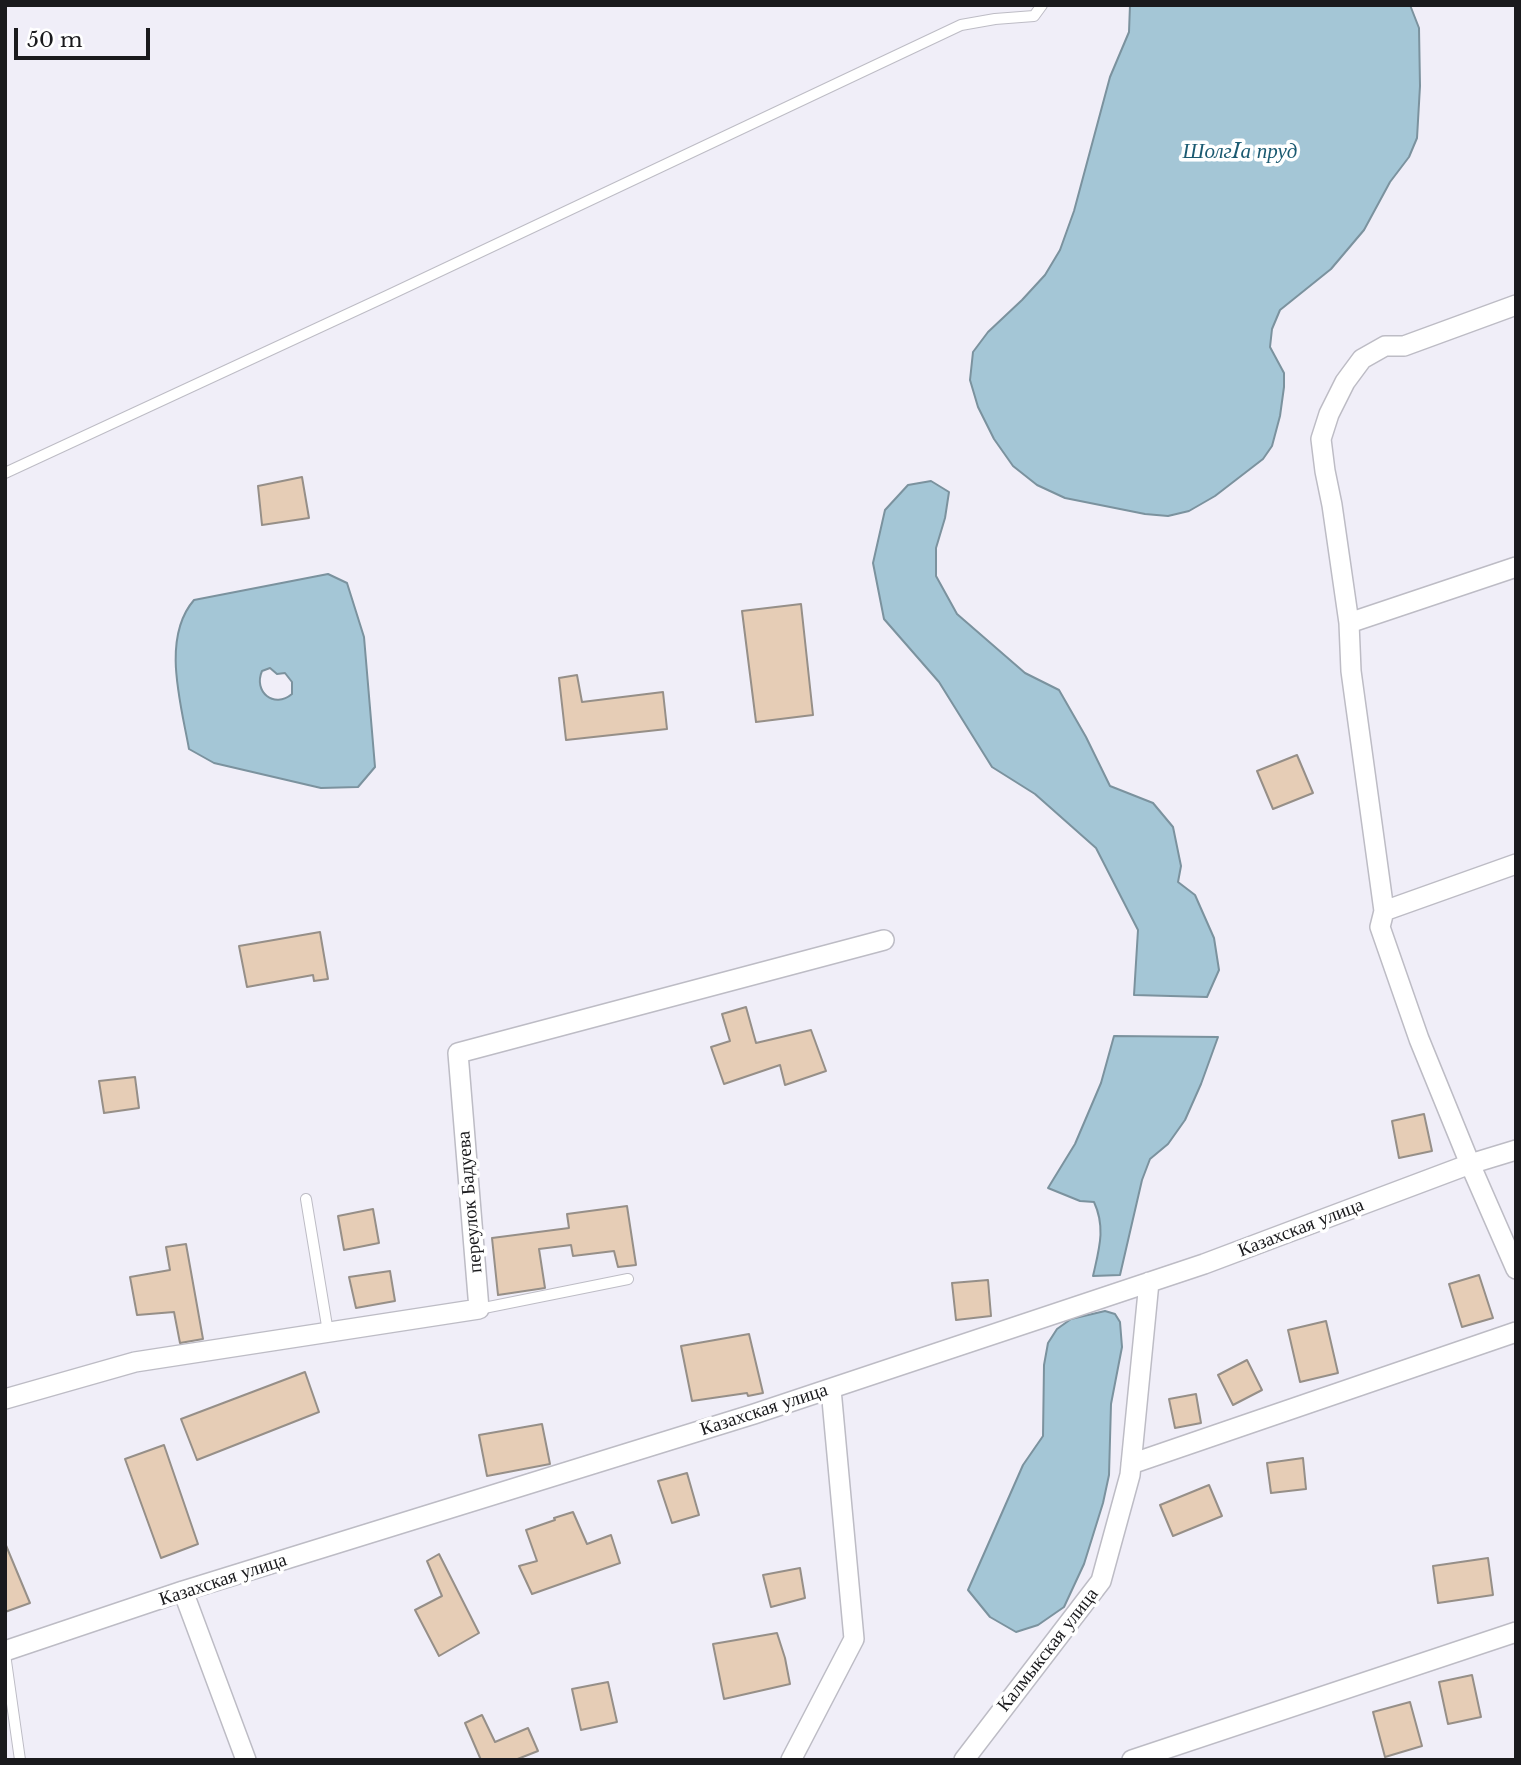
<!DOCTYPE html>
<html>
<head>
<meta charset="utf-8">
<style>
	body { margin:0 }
	#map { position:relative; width:1521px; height:1765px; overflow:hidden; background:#f0eef8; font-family:"Libre Baskerville",serif }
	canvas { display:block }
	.frame { position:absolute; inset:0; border:7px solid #1a1a1d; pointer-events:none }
	.scale { position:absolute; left:14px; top:28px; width:136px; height:32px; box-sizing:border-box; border:4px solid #1a1a1d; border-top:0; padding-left:9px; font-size:21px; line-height:24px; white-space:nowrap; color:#1a1a1d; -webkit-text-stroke:5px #fff; paint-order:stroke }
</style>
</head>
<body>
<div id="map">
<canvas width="1521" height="1765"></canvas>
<div class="frame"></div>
<div class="scale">50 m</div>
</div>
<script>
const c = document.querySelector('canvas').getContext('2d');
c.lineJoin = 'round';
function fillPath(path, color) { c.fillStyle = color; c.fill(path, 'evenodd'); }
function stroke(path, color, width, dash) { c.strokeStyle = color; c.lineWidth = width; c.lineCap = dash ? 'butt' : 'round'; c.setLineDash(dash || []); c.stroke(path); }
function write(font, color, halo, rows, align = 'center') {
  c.font = font + ' "Libre Baskerville",serif'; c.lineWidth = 7; c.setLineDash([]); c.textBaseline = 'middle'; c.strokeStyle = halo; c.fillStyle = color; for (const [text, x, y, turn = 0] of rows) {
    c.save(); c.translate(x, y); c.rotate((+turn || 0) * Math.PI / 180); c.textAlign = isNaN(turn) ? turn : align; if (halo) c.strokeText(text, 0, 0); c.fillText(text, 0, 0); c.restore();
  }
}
const water = new Path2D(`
	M1130,5H1410L1419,28L1420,86L1417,138L1409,157L1390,182L1364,230L1331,269L1280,310L1272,329L1270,347L1284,373V387L1280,416L1272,446L1263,459L1215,496L1189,511L1168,516L1145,514L1065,498L1037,485L1013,466L994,439L978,407L970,380L973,352L988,332L1022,300L1045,275L1060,250L1074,211L1110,77L1129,32Z
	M931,481L949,492L945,518L936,548V576L957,614L1025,673L1059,690L1086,737L1110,786L1153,803L1173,827L1181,866L1178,882L1195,895L1214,938L1219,970L1207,997L1134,995L1138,930L1096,848L1035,794L992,767L939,682L884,619L873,563L885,510L908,485Z
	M328,574L347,583L364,637L375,767L358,787L321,788L214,763L189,749C181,704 161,638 194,600ZM270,668L277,674L285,673L292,682V694C274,709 253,692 262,671Z
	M1114,1036L1218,1037L1201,1084L1185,1120L1168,1144L1150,1159L1142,1180L1120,1275L1093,1276C1099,1249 1106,1228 1094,1202L1080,1201L1048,1188L1075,1144L1101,1083Z
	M1105,1311L1115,1314L1120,1322L1122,1347L1111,1404L1109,1475L1103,1503L1084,1564L1064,1607L1038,1625L1016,1632L990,1617L968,1590L1023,1465L1043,1436L1044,1365L1048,1343L1057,1329L1071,1319Z`);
fillPath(water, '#a4c6d6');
stroke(water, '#7b929e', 2);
const building = new Path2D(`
	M302,477L309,518L262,525L258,486Z
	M801,604L813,715L756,722L742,611Z
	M577,675L582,702L663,692L667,729L566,740L559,678Z
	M1297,755L1313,793L1273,809L1257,771Z
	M320,932L328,979L314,981L313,975L247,987L239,946Z
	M746,1007L756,1043L811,1030L826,1071L785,1085L780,1065L724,1084L711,1047L730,1041L722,1014Z
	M135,1077L139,1108L104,1113L99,1081Z
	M1424,1114L1432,1151L1399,1158L1392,1121Z
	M627,1206L636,1265L618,1267L614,1251L573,1256L571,1245L539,1249L545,1288L498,1295L492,1238L569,1228L567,1214Z
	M373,1209L379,1243L344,1250L338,1216Z
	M186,1244L203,1339L180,1343L174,1312L137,1315L130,1277L170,1270L166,1247Z
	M390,1271L395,1301L356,1308L349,1277Z
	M1479,1275L1493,1318L1462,1327L1449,1284Z
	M988,1280L991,1316L956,1320L952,1283Z
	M1326,1321L1338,1373L1300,1382L1288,1330Z
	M749,1334L763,1393L748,1396L747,1393L692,1401L681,1346Z
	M1247,1360L1262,1390L1233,1405L1218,1375Z
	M305,1372L319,1412L197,1460L181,1419Z
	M1196,1394L1201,1423L1175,1428L1169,1399Z
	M542,1424L550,1464L487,1476L479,1435Z
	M164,1445L198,1544L161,1558L125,1459Z
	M1303,1458L1306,1489L1271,1493L1267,1463Z
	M687,1473L699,1515L672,1523L658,1481Z
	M1209,1485L1222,1516L1173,1536L1160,1505Z
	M573,1512L587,1544L611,1535L620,1563L532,1594L519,1566L537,1561L526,1530L555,1520L554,1518Z
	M5,1543L30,1603L5,1612Z
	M439,1554L479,1633L439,1656L415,1610L442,1596L427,1561Z
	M1488,1558L1493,1595L1438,1603L1433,1566Z
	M800,1568L805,1598L771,1607L763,1575Z
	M777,1633L785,1658L790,1684L724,1699L713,1644Z
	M1472,1675L1481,1717L1448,1724L1439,1682Z
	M608,1682L617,1722L581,1730L572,1689Z
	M1410,1702L1422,1746L1385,1757L1373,1712Z
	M482,1715L495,1742L528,1728L538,1751L515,1760H481L465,1723Z`);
fillPath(building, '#e6cdb6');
stroke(building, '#968f88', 2);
const lane = new Path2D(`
	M5,473L389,295L961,25L995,19L1034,16L1042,5
	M306,1199L328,1332
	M479,1309L628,1279
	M5,1654L20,1760`);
const street = new Path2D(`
	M1349,623L1516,567
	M1516,864L1384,911L1380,927L1419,1039L1470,1164L1516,1269
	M1384,911L1351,671L1349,623L1332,505L1325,471L1321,439L1329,414L1345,382L1362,359L1385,346H1404L1516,305
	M5,1399L135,1362L479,1309L458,1053L884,940
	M1131,1464L1516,1332
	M183,1591L246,1760
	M5,1651L183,1591L754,1414L1204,1264L1470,1164L1516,1150
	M791,1760L854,1639L831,1389
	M964,1760L1101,1581L1130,1475L1149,1282
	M1132,1760L1516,1632`);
stroke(lane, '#bdbcc5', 12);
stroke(street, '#bdbcc5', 22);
stroke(lane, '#fff', 10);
stroke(street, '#fff', 19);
write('19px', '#1a1a1d', '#fff', [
	["переулок Бадуева",470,1202,-95],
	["Казахская улица",1301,1228,-21],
	["Казахская улица",764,1410,-18],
	["Казахская улица",223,1580,-18],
	["Калмыкская улица",1048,1650,-52]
]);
write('italic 21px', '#1b5a71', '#fff', [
	["ШолгIа пруд",1240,152]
]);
</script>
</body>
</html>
